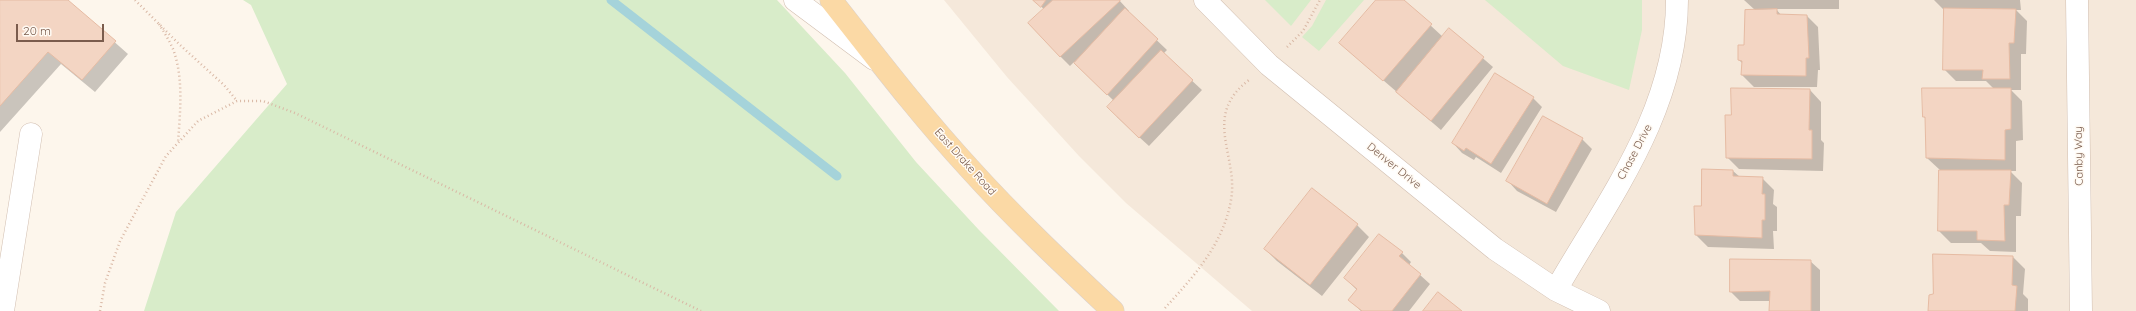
<!DOCTYPE html>
<html>
<head>
<meta charset="utf-8">
<style>
	body { margin:0 }
	#map { position:relative; width:2136px; height:311px; overflow:hidden; background:#fdf6ec; font-family:Quicksand,sans-serif }
	canvas { display:block }
	.scale { position:absolute; left:16px; top:24px; width:88px; height:18px; box-sizing:border-box; border:2px solid #7a5c4d; border-top:0; padding-left:5px; font-size:12px; line-height:14px; white-space:nowrap; color:#7a5c4d; -webkit-text-stroke:3px #fffaf3; paint-order:stroke }
</style>
</head>
<body>
<div id="map">
<canvas width="2136" height="311"></canvas>
<div class="scale">20 m</div>
</div>
<script>
const c = document.querySelector('canvas').getContext('2d');
c.lineJoin = 'round';
function fillPath(path, color) { c.fillStyle = color; c.fill(path, 'evenodd'); }
function stroke(path, color, width, dash) { c.strokeStyle = color; c.lineWidth = width; c.lineCap = dash ? 'butt' : 'round'; c.setLineDash(dash || []); c.stroke(path); }
function write(font, color, halo, rows, align = 'center') {
  c.font = font + ' Quicksand,sans-serif'; c.lineWidth = 3; c.setLineDash([]); c.textBaseline = 'middle'; c.strokeStyle = halo; c.fillStyle = color; for (const [text, x, y, turn = 0] of rows) {
    c.save(); c.translate(x, y); c.rotate((+turn || 0) * Math.PI / 180); c.textAlign = isNaN(turn) ? turn : align; if (halo) c.strokeText(text, 0, 0); c.fillText(text, 0, 0); c.restore();
  }
}
fillPath(new Path2D(`
	M944,0H2136V311H1252L1126,203L1079,156L1007,77Z`), '#f5e8da');
fillPath(new Path2D(`
	M243,0H777L845,73L916,162L979,230L1059,311H144L176,212L287,84L251,5Z
	M1265,0H1311L1291,26Z
	M1326,0H1364L1319,51L1302,37L1312,26Z
	M1485,0H1642V30L1629,90L1563,66Z`), '#d8ecc9');
fillPath(new Path2D(`
	M0,0H67L128,54L95,92L61,64L0,132Z
	M1033,0H1119L1129,11L1127,12L1167,50L1163,54L1202,90L1149,146L1117,117L1114,101L1074,62L1070,66L1060,56L1044,9Z
	M1378,0H1403L1443,37L1449,29L1493,67L1441,130L1340,43Z
	M1744,0H1839V9H1776L1781,15L1807,16L1818,27L1820,70H1818L1817,87H1754L1742,75L1743,64L1739,60L1745,46L1755,10Z
	M1934,0H2020L2021,10H2016L2027,21L2026,54H2021V90H2011L2022,101L2023,140L2016,141V171H2010L2022,183L2021,216H2016V252L1990,251L1981,243H1951L1939,231L1940,170L1927,158L1926,119L1924,117L1994,89L1986,81H1956L1944,69L1945,9H1943Z
	M1810,90L1821,102V140L1824,143L1823,171L1739,169L1727,157L1732,116Z
	M1533,98L1542,107L1501,173L1476,157L1474,160L1462,153L1453,143Z
	M1543,117L1582,139L1592,149L1556,212L1517,191L1508,181Z
	M1733,171L1740,177L1762,178L1774,190L1773,204L1777,207V231H1773L1774,249L1708,247L1696,235L1702,207Z
	M1357,225L1369,237L1322,296L1277,261L1265,249Z
	M1402,253L1411,262L1409,265L1430,284L1409,311H1361L1349,300L1357,290L1345,278Z
	M2013,257L2025,269L2023,294L2028,299V311H1929Z
	M1810,261L1820,270V311H1770L1771,301H1740L1731,292Z`), '#0003');
stroke(new Path2D(`
	M611,0L837,176`), '#a5d3da', 9);
const building = new Path2D(`
	M0,0H68L116,41L82,80L48,52L0,106Z
	M1033,0H1046L1041,7Z
	M1053,0H1120V1L1060,57L1028,23Z
	M1376,0H1404L1432,24L1383,81L1339,43Z
	M1125,8L1158,39L1107,95L1074,63Z
	M1944,8L2016,9L2014,43H2009L2010,79H1982L1983,70H1943Z
	M1777,9V14L1807,15L1809,58H1806V76L1741,75L1742,61L1738,60V45H1744L1745,10Z
	M1449,28L1484,57L1431,121L1396,92Z
	M1161,50L1193,80L1139,138L1107,107Z
	M1495,73L1534,97L1491,164L1466,148L1464,151L1452,143Z
	M1731,88L1810,89L1809,130H1812V159L1726,158L1725,115H1731Z
	M1922,88H2011V129L2005,130V160L1926,158L1925,117H1923Z
	M1543,116L1583,138L1547,204L1506,181Z
	M1702,169L1733,170V176L1763,177L1762,194H1765V220H1762V238L1695,235L1694,206H1701Z
	M1939,170H2011L2009,205H2004L2005,241L1977,240V231H1938Z
	M1312,188L1358,224L1310,285L1264,249Z
	M1379,234L1403,252L1399,256L1421,274L1392,311H1362L1348,300L1357,289L1344,278Z
	M1933,254L2013,256L2012,285L2017,286L2015,311H1928L1929,295L1933,294Z
	M1730,259L1811,260V311H1769L1770,291L1730,292Z
	M1438,292L1462,311H1423Z`);
fillPath(building, '#f3d5c3');
stroke(building, '#e6bba3', 1);
const minor = new Path2D(`
	M795,0L874,59
	M1205,0L1269,65L1495,249L1556,290L1599,311
	M2077,0L2081,311
	M1556,290C1609,198 1677,110 1677,0
	M3,311L31,134`);
const major = new Path2D(`
	M831,0C876,57 920,115 969,168C1014,218 1064,265 1113,311`);
stroke(minor, '#d1beb0', 23);
stroke(major, '#dad1cd', 23);
stroke(new Path2D(`
	M135,0L180,45L224,85L237,101
	M159,24C164,32 169,40 173,49C184,78 180,113 178,143
	M1287,47L1303,31L1320,0
	M1165,308C1194,276 1223,245 1231,200C1239,156 1201,116 1249,80
	M100,311L105,283L120,241L166,156L198,121L237,101H263L295,113L701,311`), '#d9b8a5', 2.5, [1, 3]);
stroke(minor, '#fff', 22);
stroke(major, '#fbd9a5', 22);
write('11px', '#7a5c4d', '#fffaf3', [
	["Chase Drive",1635,152,-62],
	["Canby Way",2079,156,-91],
	["East Drake Road",965,162,48],
	["Denver Drive",1394,166,39]
]);
</script>
</body>
</html>
